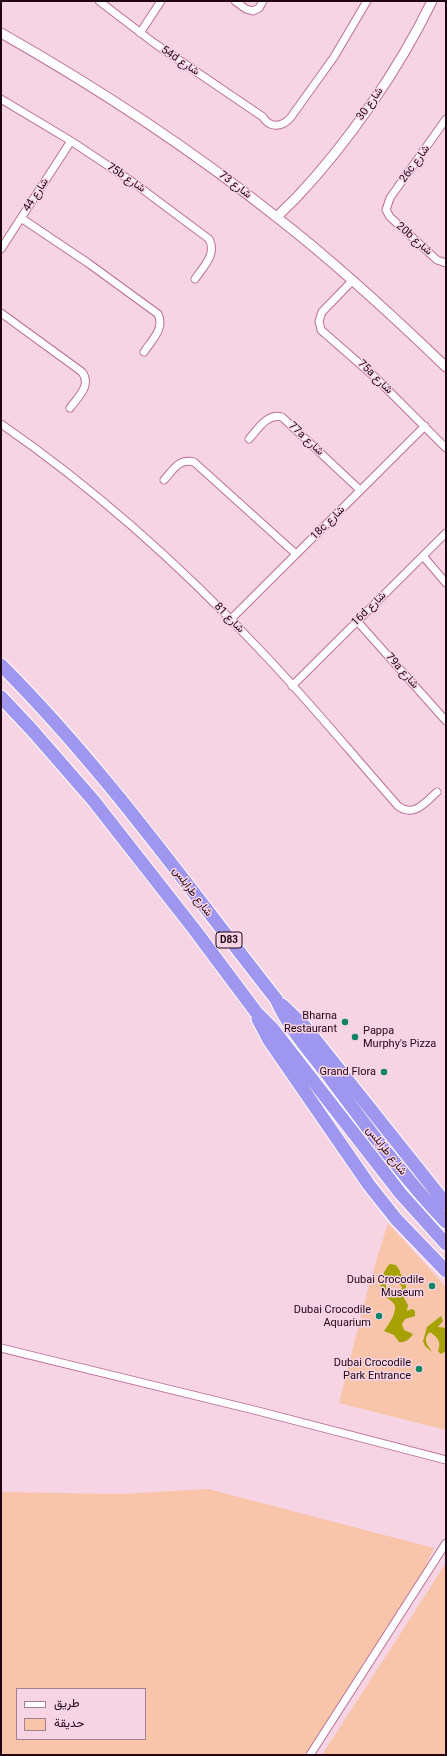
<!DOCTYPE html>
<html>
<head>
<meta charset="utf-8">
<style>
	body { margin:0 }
	#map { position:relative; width:447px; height:1756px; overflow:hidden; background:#f6d4e4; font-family:Roboto,Vazirmatn,sans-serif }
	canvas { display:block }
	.frame { position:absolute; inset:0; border:2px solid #210515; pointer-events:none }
	.legend { position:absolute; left:16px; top:1688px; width:130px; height:52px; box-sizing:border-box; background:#f6d4e4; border:1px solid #a18191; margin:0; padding:5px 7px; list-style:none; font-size:12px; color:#210515 }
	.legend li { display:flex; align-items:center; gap:8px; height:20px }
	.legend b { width:20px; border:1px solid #a18191 }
</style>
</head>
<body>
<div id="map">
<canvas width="447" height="1756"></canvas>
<div class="frame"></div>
<ul class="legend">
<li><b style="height:5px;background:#fff"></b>طريق</li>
<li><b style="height:11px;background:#f8c4aa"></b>حديقة</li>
</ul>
</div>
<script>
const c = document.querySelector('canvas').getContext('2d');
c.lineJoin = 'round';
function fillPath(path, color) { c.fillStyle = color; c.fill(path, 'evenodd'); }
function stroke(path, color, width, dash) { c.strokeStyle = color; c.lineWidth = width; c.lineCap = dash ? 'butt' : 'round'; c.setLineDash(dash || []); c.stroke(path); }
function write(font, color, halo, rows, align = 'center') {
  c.font = font + ' Roboto,Vazirmatn,sans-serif'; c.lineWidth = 3; c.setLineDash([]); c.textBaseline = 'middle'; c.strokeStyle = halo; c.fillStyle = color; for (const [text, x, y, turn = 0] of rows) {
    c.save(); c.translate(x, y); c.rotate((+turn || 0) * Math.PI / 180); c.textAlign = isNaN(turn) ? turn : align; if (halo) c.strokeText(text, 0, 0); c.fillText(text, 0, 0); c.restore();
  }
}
fillPath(new Path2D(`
	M388,1223L446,1287V1430L339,1403L369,1285Z
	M208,1489L434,1548L426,1566L307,1755H1V1492L121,1494ZM17,1689H145V1739H17Z
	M446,1563V1755H322Z`), '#f8c4aa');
fillPath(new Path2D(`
	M390,1264L396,1265L400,1271V1273C407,1282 407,1287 404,1298L408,1305L407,1311L412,1309L415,1311V1316L405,1319L402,1324L404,1330L413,1334C410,1339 405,1343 399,1342L394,1335L384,1331C389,1324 396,1314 395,1306C394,1301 385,1298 382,1293C378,1285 384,1269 390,1264ZM389,1278L397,1281L402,1287L400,1293L397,1297L391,1296L386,1289V1282Z
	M441,1316L443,1321L438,1327L446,1328V1351L441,1354L438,1351C442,1342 437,1337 430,1332C421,1340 429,1346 432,1352L425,1346L423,1341L427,1327Z`), '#a7a203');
const minor = new Path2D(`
	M99,1L154,43L263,117C270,129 283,127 291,117L334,57L367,1
	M235,1L246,9L253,11L259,8L263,1
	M140,33L161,1
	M1,99L71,141L134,183L209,239C217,254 204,266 195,279
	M446,119L390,198L386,210L390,217L437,260L446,263
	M21,218L88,263L158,314C165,328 152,340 144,352
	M1,249L71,141
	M353,280L322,312L319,321L321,330L376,378L446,448
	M1,313L82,372C92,385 78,397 70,408
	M1,424C95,489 182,567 260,650C308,700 352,754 398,806C414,818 426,802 437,792
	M249,439C258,429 267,413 282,417L360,490
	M164,480C173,470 179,458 194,462L296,554
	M423,556L446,583
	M231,619L425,426
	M357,621L446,721
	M292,686L446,533
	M1,1348L258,1411L446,1460
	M310,1755L446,1543`);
const tertiary = new Path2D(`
	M1,33C98,88 192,150 279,219C338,265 392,315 446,367
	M277,217C283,210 290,204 296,198C348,143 399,69 432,1`);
const motorway = new Path2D(`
	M1,665C104,768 186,885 276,999C289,1029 312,1054 331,1079C368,1128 404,1178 446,1222
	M1,697L32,730L93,800L194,929L256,1012L272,1028L401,1194L446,1244
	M282,1005L306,1028L446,1204
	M258,1019L269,1040L369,1185L396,1219L446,1271`);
stroke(minor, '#ba6f97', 9);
stroke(tertiary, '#ba6f97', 11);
stroke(motorway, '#fff', 15);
stroke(minor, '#fff', 7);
stroke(tertiary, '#fff', 9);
stroke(motorway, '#9f96ef', 13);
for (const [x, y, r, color] of [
	[345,1022,4,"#108564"],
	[355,1037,4,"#108564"],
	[384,1072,4,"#108564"],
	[432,1286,4,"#108564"],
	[379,1316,4,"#108564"],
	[419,1369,4,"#108564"]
]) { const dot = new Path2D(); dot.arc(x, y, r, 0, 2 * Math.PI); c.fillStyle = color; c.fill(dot); stroke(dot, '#f6d4e4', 1.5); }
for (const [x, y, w] of [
	[229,940,26]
]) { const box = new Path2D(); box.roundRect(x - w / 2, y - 8, w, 16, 3); c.fillStyle = '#f6d4e4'; c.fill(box); stroke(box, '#210515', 1); }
write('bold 10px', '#210515', null, [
	["D83",229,940]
]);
write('11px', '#210515', '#f6d4e4', [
	["54d شارع",180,61,34],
	["شارع 30",370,104,-55],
	["26c شارع",415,164,-54],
	["75b شارع",126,178,34],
	["شارع 73",235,185,37],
	["شارع 44",36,195,-57],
	["20b شارع",414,239,41],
	["75a شارع",375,377,44],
	["77a شارع",306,439,43],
	["18c شارع",328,523,-45],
	["16d شارع",369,609,-45],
	["شارع 81",229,618,45],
	["79a شارع",402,671,48],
	["شارع طرابلس",192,892,53],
	["شارع طرابلس",386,1151,52]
]);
write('11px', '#210515', '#f6d4e4', [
	["Bharna",337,1016],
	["Restaurant",337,1029],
	["Pappa",363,1031,"left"],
	["Murphy's Pizza",363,1044,"left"],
	["Grand Flora",376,1072],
	["Dubai Crocodile",424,1280],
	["Museum",424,1293],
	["Dubai Crocodile",371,1310],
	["Aquarium",371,1323],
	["Dubai Crocodile",411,1363],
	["Park Entrance",411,1376]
], 'right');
</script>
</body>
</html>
